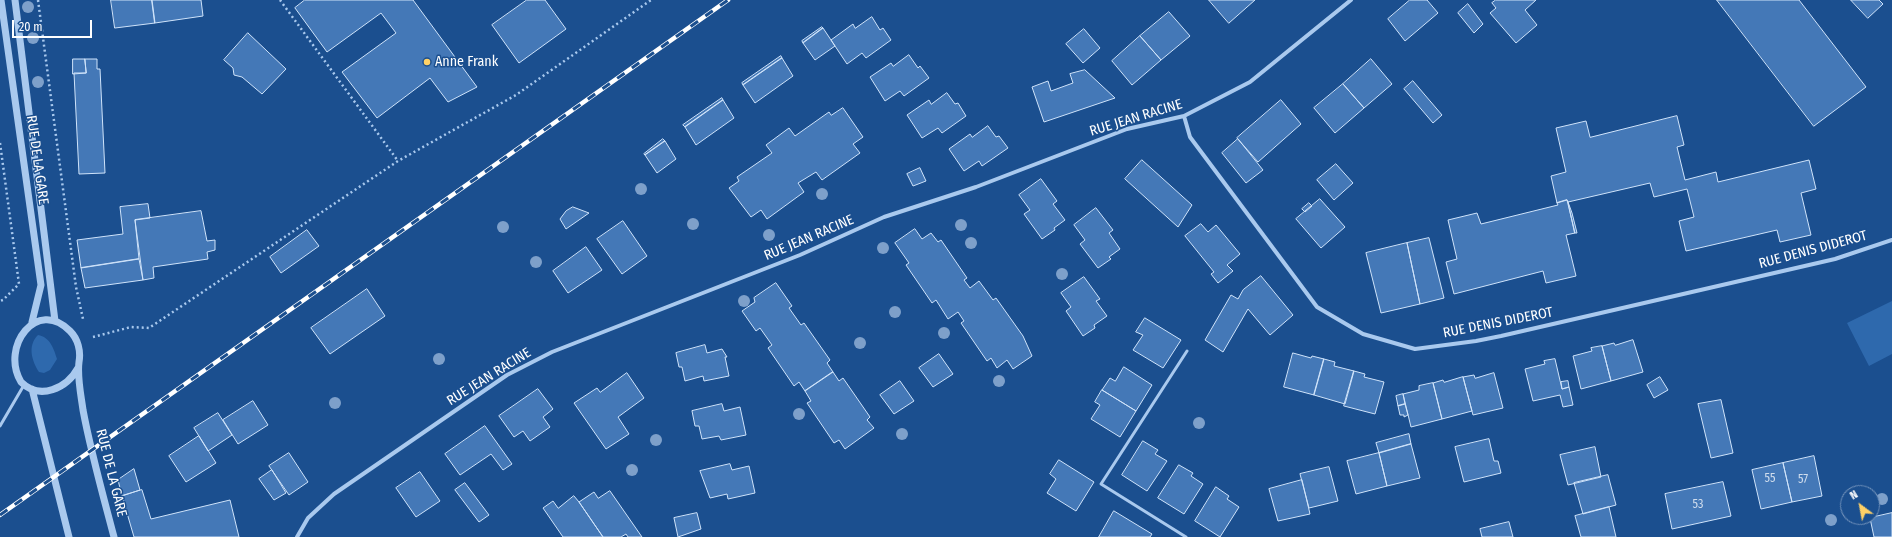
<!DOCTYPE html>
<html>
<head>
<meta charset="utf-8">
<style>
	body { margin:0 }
	#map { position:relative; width:1892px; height:537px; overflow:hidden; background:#1b4f8f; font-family:"Fira Sans Condensed",sans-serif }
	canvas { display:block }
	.north { position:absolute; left:1840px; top:485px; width:40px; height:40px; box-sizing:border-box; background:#1b4f8f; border:1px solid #7695bc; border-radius:50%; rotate:328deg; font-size:11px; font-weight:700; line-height:16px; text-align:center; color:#fff }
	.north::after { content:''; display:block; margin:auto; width:14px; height:18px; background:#ffd166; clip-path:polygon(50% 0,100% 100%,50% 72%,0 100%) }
	.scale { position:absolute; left:12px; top:20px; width:80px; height:18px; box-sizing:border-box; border:2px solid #fff; border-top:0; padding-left:5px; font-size:12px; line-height:14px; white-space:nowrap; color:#fff; -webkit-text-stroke:3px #1b4f8f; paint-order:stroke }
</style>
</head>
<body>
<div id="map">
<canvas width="1892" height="537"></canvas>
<div class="north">N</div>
<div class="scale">20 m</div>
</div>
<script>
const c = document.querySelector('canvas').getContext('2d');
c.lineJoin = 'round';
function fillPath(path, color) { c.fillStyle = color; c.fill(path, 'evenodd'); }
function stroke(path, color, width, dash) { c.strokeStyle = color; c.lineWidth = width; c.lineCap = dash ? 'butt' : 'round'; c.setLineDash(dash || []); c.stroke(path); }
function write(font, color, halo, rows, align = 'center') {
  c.font = font + ' "Fira Sans Condensed",sans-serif'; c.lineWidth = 3; c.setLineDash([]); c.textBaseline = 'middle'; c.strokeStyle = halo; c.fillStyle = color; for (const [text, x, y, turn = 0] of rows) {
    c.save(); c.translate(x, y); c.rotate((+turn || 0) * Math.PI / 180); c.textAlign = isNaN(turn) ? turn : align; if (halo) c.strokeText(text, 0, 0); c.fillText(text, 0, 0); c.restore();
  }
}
fillPath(new Path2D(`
	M1892,301V354L1869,366L1847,323Z
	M38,335C50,337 54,349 57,359L50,370L44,373L39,372C32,361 27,346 38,335Z`), '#2e69ad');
const building = new Path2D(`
	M111,0H152L155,23L115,28Z
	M152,0H201L203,16L155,23Z
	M305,0H413L477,87L448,102L430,78L377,118L342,72L396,33L381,13L327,52L295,8Z
	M527,0H545L566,29L519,63L492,25Z
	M1209,0H1255L1229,23Z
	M1410,0H1427L1438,13L1405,41L1388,19Z
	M1496,0H1536L1525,10L1537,25L1516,43L1490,13L1496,8L1492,3Z
	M1717,0H1799L1866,87L1814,126Z
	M1851,0H1879L1883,4L1868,18Z
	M1468,4L1483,24L1474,33L1458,13Z
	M1169,12L1190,36L1161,60L1140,36Z
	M872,17L880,30L883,28L891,40L866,58L862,53L847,64L831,40L853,24L855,28Z
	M822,27L823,28L803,43L802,41Z
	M823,28L835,46L815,60L803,43Z
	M1084,29L1100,48L1083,63L1066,44Z
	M248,33L286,69L262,94L242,77L234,75L233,68L224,60Z
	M1140,36L1161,60L1132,85L1112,61Z
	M909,55L918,68L920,66L929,78L904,96L900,91L885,101L870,77L891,63L893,66Z
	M781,56L782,58L743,85L742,83Z
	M782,58L793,76L755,103L743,85Z
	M73,59H85L86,73L73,74Z
	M85,59H97V69H100L105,173L79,174L74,73H86Z
	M1371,59L1392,84L1364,108L1343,84Z
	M1085,70L1115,98L1044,122L1032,87L1048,81L1051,91L1073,83L1070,74Z
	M1413,81L1442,115L1433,123L1404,89Z
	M1343,84L1364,108L1335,133L1314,108Z
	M947,93L955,104L958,103L966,116L942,133L938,128L922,138L907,115L929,100L931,104Z
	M722,98L723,100L685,127L683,125Z
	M723,100L734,118L696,145L685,127Z
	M1281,100L1301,124L1258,162L1237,138Z
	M843,108L863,137L853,144L860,153L822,180L816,172L798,183L804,192L767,219L761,210L751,217L729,188L739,181L737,177L772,153L766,145L789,128L795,136L829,112L831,115Z
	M1677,116L1684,145L1677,147L1685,180L1716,172L1718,182L1809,160L1816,189L1801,193L1811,235L1780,242L1777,230L1686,251L1679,221L1694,217L1687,189L1654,197L1650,183L1568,202L1567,200L1557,203L1551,176L1566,172L1556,128L1586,121L1590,137Z
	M988,126L996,137L999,136L1008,148L982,166L979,161L964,171L949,149L970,134L972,137Z
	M663,139L665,141L645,155L644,154Z
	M1238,139L1263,170L1246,183L1222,153Z
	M665,141L676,159L657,173L645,155Z
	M1142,160L1192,205L1178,227L1125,179Z
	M1336,164L1353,183L1334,200L1317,180Z
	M920,168L926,181L913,186L907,174Z
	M1041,179L1057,201L1053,204L1065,220L1054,228L1055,230L1042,239L1024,214L1030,210L1019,195Z
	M1320,199L1345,227L1321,248L1296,219Z
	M1567,200L1575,233L1566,235L1576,276L1546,283L1543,271L1454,294L1446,262L1457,259L1448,220L1477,213L1481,224L1558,205L1557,203Z
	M1568,202L1572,213L1577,233H1575Z
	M1309,203L1312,206L1305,212L1302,209Z
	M148,204L150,218L135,220L139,259L81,268L77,240L123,234L120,207Z
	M573,207L589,213L566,229L560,219L566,211Z
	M1096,208L1113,230L1109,233L1120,249L1109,257L1111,259L1098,268L1080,244L1085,240L1074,225Z
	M201,211L207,241L215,240V250L207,252L208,259L153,267L154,278L143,280L135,220Z
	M623,221L647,256L622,274L597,239Z
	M1201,224L1208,232L1216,225L1240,254L1227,265L1233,271L1218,283L1211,274L1214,272L1185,236Z
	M915,229L922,239L931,233L938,242L941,240L967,278L964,280L970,288L979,281L993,300L996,298L1023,336L1032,356L1013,369L1007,360L997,368L991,358L987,361L961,323L964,321L958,312L948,319L936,300L932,303L906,265L909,263L895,243Z
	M307,230L319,246L281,273L270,257Z
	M1429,238L1444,298L1420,304L1407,243Z
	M1407,243L1420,304L1381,313L1366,253Z
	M586,247L602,270L568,293L553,271Z
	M139,259L143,280L85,288L81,268Z
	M1261,276L1293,315L1270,335L1248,309L1223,352L1205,340L1231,295L1238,299L1243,290Z
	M1084,277L1100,299L1096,301L1107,316L1094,325L1095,328L1083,336L1066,311L1071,307L1061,293Z
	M776,283L792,306L789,308L801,325L804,323L830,360L827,363L833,372L805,391L799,382L794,386L768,348L772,345L760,328L756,331L742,311L755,302L754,298Z
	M367,289L385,316L330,354L311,328Z
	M1145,318L1181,340L1163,368L1133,350L1143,335L1136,332Z
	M1633,340L1643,372L1611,381L1602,346L1614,343L1615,345Z
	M705,345L707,353L722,349L727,357H725L729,376L704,381L703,376L685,381L682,367H679L676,353Z
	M1602,346L1611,381L1581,389L1573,356L1592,351L1591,348Z
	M1293,353L1311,358L1312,356L1324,359L1314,395L1284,387Z
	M939,354L953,374L933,387L919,368Z
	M1324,359L1335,362L1334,366L1354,371L1345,404L1314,395Z
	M1555,359L1562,389L1569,387L1573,405L1563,407L1560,395L1533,401L1525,369L1545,364L1544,361Z
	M1124,367L1152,385L1136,411L1102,390L1110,378L1115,381Z
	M1354,371L1365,374L1364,377L1384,382L1375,414L1344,406Z
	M833,372L839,381L843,378L870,417L867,420L874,428L845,449L839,440L834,443L807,403L811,401L805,391Z
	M627,373L644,398L618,417L629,434L606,449L574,403L597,388L600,392Z
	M1494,373L1503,408L1473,415L1463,377L1474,375L1475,378Z
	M1463,377L1472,411L1442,419L1433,383L1443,380L1444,382Z
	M1660,377L1668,390L1654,398L1647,385Z
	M900,381L914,401L894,414L880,395Z
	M1568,381L1569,387L1562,389L1561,382Z
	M1433,383L1442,419L1411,427L1403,394L1419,390V386Z
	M538,389L553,409L543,417L550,427L530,441L523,431L514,437L499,416Z
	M1102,390L1136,411L1120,437L1091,419L1100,405L1095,402Z
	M1403,394L1405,404L1398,406L1396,396Z
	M1721,400L1733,453L1711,458L1698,404Z
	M253,401L268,425L238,444L223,420Z
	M722,404L724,411L740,407L746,435L721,440L719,436L702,439L699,426H695L692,411Z
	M1405,404L1408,415L1404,417V415H1400L1398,406Z
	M218,413L232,435L208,451L194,428Z
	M485,426L512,464L503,470L491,454L460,475L445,454Z
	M1409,434L1411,444L1379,453L1376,443Z
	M199,436L216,463L186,482L169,456Z
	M1489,439L1494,461H1498L1501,473L1464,482L1455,447Z
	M1143,441L1158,450L1155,454L1167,461L1147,491L1122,475Z
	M1411,444L1420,478L1387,486L1379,453Z
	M1595,447L1601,477L1568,485L1560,455Z
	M289,453L308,482L289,495L269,466Z
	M1379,453L1387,486L1356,494L1347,461Z
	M1814,456L1822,496L1792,502L1783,463Z
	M1059,460L1094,482L1076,511L1047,493L1056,479L1050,474Z
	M1783,463L1792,502L1761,509L1752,470Z
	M730,464L732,470L749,466L755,493L728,499L727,494L710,498L700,471Z
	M1179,465L1193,473L1191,476L1203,484L1184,514L1158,498Z
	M1329,467L1338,501L1309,508L1300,474Z
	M134,469L140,490L122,496L118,480Z
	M272,470L286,493L274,500L259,479Z
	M420,472L440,501L416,517L396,488Z
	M1608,475L1616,505L1583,514L1574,483Z
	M1302,480L1310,514L1278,521L1269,489Z
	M1723,482L1731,516L1672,529L1665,494Z
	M465,483L489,515L479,522L455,490Z
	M1216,487L1229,496L1227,499L1239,507L1220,537L1195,521Z
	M142,490L151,519L230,500L239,537H134L122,496Z
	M610,491L642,537H628L626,534L621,537H603L579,502L594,492L598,498Z
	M574,496L579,502L603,537H563L543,508L553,501L558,508Z
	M1609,507L1616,537H1581L1575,516Z
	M1114,511L1152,534L1150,537H1099Z
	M697,513L701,529L678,537L674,518Z
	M1892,513V537H1874L1870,518Z
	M1509,522L1513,537H1482L1480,529Z`);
fillPath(building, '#4478b7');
stroke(building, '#cfe3fa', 1);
stroke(new Path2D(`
	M38,0L76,287L83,319
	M280,0L398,161
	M0,143L19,284L3,300L0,301
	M93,337L131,327L149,328L398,161L516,95L651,0`), '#a9c9ee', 2.5, [2, 3]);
stroke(new Path2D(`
	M0,426L24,385
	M1186,537L1101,484L1187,351`), '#a9c9ee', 3);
stroke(new Path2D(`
	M1184,116L1190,137L1317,307L1363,334L1415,349L1476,341L1501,336L1835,259L1892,240
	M297,537L308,518L334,494L507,375L552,352L800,255L884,217L976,187L1127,129L1184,116L1250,82L1351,0`), '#a9c9ee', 4);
stroke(new Path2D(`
	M1,0L41,285L32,322
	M15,0L55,321
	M78,368C67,388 40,401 21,382C0,347 37,297 70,331C78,339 81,351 79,362C77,377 81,395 83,410C91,453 103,495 114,537
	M32,389L69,537`), '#a9c9ee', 7);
const rail = new Path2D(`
	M0,515L728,0`);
stroke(rail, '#fff', 4.5);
stroke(rail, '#1b4f8f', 3, [9]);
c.fillStyle = '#7ea0ca';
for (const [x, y] of [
	[28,7],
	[33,38],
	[38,82],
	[641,189],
	[822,194],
	[693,224],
	[961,225],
	[503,227],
	[769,235],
	[971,243],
	[883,248],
	[536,262],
	[1062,274],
	[744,301],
	[895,312],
	[944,333],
	[860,343],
	[439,359],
	[999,381],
	[335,403],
	[799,414],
	[1199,423],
	[902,434],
	[656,440],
	[632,470],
	[1882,499],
	[1831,520]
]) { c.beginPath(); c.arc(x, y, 6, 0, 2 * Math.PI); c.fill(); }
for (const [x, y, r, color] of [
	[427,62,4,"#ffd166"]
]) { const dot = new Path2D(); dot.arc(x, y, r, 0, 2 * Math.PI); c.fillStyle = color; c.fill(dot); stroke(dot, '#1b4f8f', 1.5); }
write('12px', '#d0dded', null, [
	["55",1770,479],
	["57",1803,480],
	["53",1698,505]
]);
write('14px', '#fff', '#1b4f8f', [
	["Anne Frank",435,62]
], 'left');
write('14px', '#fff', '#1b4f8f', [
	["RUE JEAN RACINE",1136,118,-17],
	["RUE DE LA GARE",37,160,82],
	["RUE JEAN RACINE",809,238,-23],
	["RUE DENIS DIDEROT",1813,250,-15],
	["RUE DENIS DIDEROT",1498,323,-11],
	["RUE JEAN RACINE",489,377,-32],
	["RUE DE LA GARE",111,473,76]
]);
</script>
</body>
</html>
